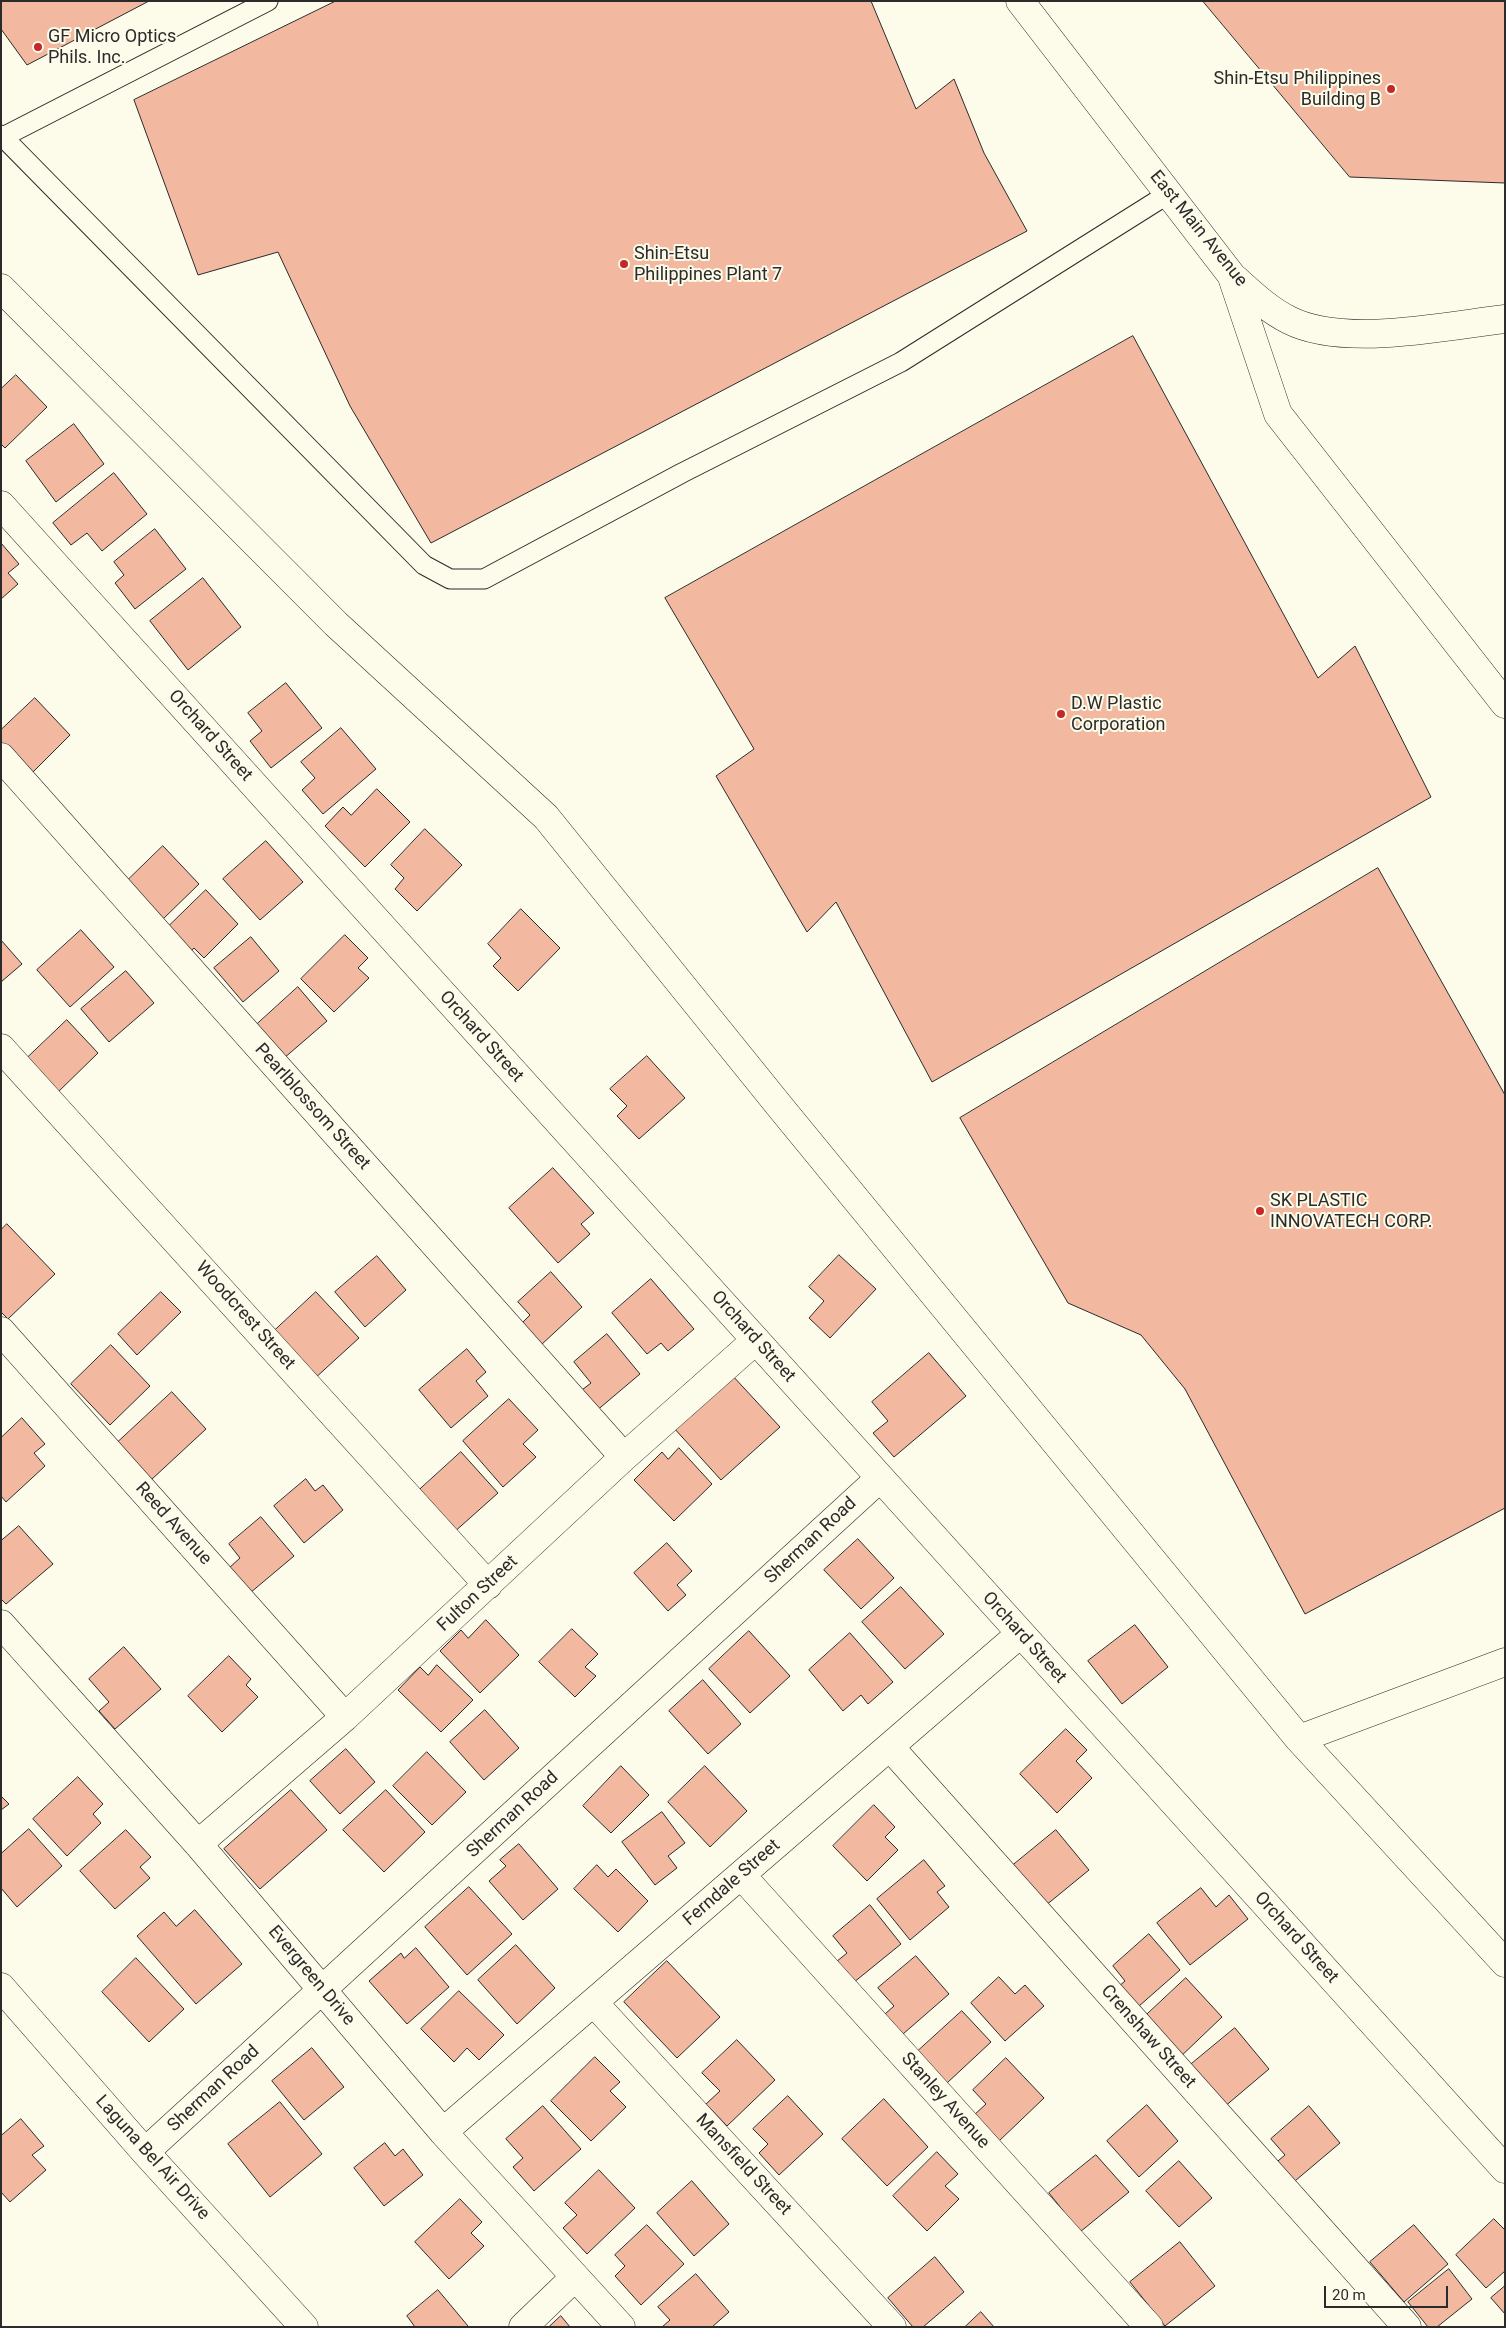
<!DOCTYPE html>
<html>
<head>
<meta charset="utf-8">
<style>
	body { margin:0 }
	#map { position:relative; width:1506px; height:2328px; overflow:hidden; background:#fdfbea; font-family:Roboto,sans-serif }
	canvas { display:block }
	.frame { position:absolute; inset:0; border:2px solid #2b2b2b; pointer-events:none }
	.scale { position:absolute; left:1324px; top:2286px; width:124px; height:22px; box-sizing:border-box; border:2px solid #2b2b2b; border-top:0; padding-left:6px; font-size:15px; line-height:18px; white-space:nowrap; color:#2b2b2b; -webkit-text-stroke:4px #fdfbea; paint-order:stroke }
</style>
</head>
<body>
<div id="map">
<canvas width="1506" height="2328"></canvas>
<div class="frame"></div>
<div class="scale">20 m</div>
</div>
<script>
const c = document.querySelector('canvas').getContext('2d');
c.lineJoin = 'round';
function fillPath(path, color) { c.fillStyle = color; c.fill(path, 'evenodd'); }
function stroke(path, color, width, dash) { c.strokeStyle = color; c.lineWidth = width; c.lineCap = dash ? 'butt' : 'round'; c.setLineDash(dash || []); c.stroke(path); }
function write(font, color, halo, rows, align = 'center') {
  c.font = font + ' Roboto,sans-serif'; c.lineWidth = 4; c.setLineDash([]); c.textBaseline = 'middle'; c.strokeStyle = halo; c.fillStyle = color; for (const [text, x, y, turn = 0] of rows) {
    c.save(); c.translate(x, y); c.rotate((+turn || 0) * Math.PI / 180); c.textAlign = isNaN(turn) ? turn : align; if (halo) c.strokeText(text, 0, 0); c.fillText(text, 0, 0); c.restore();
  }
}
const building = new Path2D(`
	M1,1H149L27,65L1,29Z
	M336,1H871L916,109L954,79L984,153L1027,231L431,543L350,406L278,252L198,275L134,100Z
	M1203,1H1505V183L1350,177Z
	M1133,336L1318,678L1355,646L1431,797L932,1082L836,902L807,932L716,776L754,749L665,598Z
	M16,375L47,407L5,448L1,444V389Z
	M74,424L104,464L56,502L26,461Z
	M114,473L147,514L102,551L87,533L71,545L53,523Z
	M155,529L186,569L135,609L115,583L124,575L114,562Z
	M1,543L19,564L8,573L18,584L1,599Z
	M203,578L241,627L188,670L150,621Z
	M286,683L322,728L271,768L250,741L262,731L248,713Z
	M35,698L70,735L31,774L1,743V730Z
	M341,728L376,769L323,814L302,790L315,778L301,762Z
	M377,789L410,822L365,867L325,826L343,807L351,815Z
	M425,829L462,865L417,911L395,889L404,878L391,865Z
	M266,841L303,882L260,920L223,879Z
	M163,846L199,884L162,920L126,882Z
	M1378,868L1505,1095V1508L1305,1614L1185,1389L1141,1335L1068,1303L960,1118Z
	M206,890L238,924L204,958L194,948L187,955L164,931Z
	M521,909L560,948L518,991L493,966L501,958L488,944Z
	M81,930L114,967L70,1007L37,970Z
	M345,935L368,958L358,968L369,978L334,1012L301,979Z
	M251,937L279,971L243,1002L214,968Z
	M1,940L22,964L1,982Z
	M126,971L154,1003L109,1042L81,1009Z
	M298,987L327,1021L283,1059L254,1027Z
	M67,1020L98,1053L55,1095L24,1061Z
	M647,1056L685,1098L639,1139L617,1116L627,1106L610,1089Z
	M553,1168L594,1213L581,1224L590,1234L558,1263L509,1208Z
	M7,1224L55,1274L8,1319L1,1312V1230Z
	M839,1255L876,1289L830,1338L809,1318L824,1301L809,1287Z
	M377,1256L406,1290L365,1327L335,1292Z
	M551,1272L582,1307L541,1345L522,1323L530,1315L518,1302Z
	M651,1279L694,1329L668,1351L661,1343L647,1354L612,1313Z
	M161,1292L181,1312L137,1355L118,1334Z
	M316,1292L359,1338L313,1380L271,1334Z
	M607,1334L640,1374L595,1412L578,1393L591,1383L574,1362Z
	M111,1345L150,1386L110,1425L71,1384Z
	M467,1349L486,1372L476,1381L488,1396L451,1428L419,1390Z
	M929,1353L966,1396L894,1457L873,1433L888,1421L872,1402Z
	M731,1374L780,1427L721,1480L673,1427Z
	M172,1392L206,1429L151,1480L117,1443Z
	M509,1399L538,1430L523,1444L536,1457L503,1487L463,1441Z
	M22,1418L45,1444L34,1453L45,1466L6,1502L1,1496V1438Z
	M679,1448L712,1484L674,1521L634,1480L662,1452L668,1459Z
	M461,1452L498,1493L452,1534L416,1493Z
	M306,1479L315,1491L323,1485L343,1510L304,1543L274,1506Z
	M261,1517L294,1556L250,1593L229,1568L240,1558L229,1544Z
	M19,1526L53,1564L6,1604L1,1599V1541Z
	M858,1539L894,1578L861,1609L824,1570Z
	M667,1543L692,1571L677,1585L686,1595L668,1611L634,1573Z
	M901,1587L944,1634L905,1669L862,1622Z
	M486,1620L519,1655L480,1693L440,1651L461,1630L468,1638Z
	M1135,1625L1168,1667L1122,1704L1088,1661Z
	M572,1629L598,1654L585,1667L596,1676L575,1697L539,1662Z
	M749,1631L790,1676L750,1713L709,1669Z
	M850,1633L893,1682L868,1704L861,1695L843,1711L809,1670Z
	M124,1647L161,1689L115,1729L99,1711L109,1702L89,1679Z
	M229,1656L251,1679L246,1685L258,1697L222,1732L188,1696Z
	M437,1665L473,1700L441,1732L398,1690L420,1667L428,1675Z
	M703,1680L741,1724L708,1754L669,1711Z
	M485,1710L519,1748L484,1780L450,1742Z
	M1066,1729L1087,1750L1076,1761L1092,1778L1057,1813L1020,1774Z
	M346,1749L375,1782L340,1814L310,1781Z
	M427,1752L466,1792L432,1825L393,1786Z
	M621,1766L649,1795L611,1833L583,1806Z
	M705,1766L747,1811L710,1847L668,1802Z
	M78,1777L103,1804L93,1814L101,1823L67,1856L33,1819Z
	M291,1790L327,1830L260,1889L224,1849Z
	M386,1790L425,1832L384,1872L343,1830Z
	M1,1796L9,1804L1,1810Z
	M874,1805L895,1827L885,1837L898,1850L867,1881L833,1846Z
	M662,1812L685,1843L668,1856L677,1868L655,1885L622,1842Z
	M29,1829L62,1866L17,1907L1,1888V1854Z
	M126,1830L151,1857L140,1867L150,1878L115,1909L80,1871Z
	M1056,1830L1089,1870L1045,1906L1012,1866Z
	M519,1844L558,1889L523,1920L489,1881L506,1866L500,1860Z
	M924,1860L945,1886L937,1892L949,1907L910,1940L877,1899Z
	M597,1865L608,1877L616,1869L648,1901L618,1932L574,1889Z
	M469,1887L512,1934L467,1975L425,1927Z
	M1201,1888L1216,1907L1229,1895L1248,1919L1190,1965L1157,1923Z
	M870,1905L901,1944L853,1983L836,1962L847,1953L833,1936Z
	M195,1910L242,1964L196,2004L137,1936L164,1912L176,1926Z
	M1149,1934L1180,1970L1130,2014L1112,1992L1125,1981L1113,1966Z
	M516,1945L555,1988L517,2024L478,1980Z
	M416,1948L449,1987L407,2024L369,1981L401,1953L404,1958Z
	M916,1956L949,1994L903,2034L885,2014L894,2006L878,1988Z
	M136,1958L184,2009L149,2042L102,1992Z
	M667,1961L720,2017L677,2058L624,2002Z
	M999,1977L1015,1994L1025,1985L1044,2006L1005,2041L971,2003Z
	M1186,1978L1222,2017L1176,2061L1139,2022Z
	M459,1991L504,2035L479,2060L467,2048L454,2062L421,2029Z
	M962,2011L991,2042L947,2083L918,2051Z
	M1235,2028L1269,2069L1217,2113L1183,2071Z
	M737,2040L775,2080L727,2126L706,2104L720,2091L702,2073Z
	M312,2048L344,2087L304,2120L272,2081Z
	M595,2057L620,2082L610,2091L626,2107L591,2141L551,2101Z
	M1006,2058L1044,2098L998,2142L973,2116L986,2104L973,2090Z
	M788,2096L823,2134L779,2175L759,2153L768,2144L753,2129Z
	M884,2099L928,2147L887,2186L842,2139Z
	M280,2102L322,2154L270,2197L228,2144Z
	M1147,2105L1178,2141L1139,2177L1107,2141Z
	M543,2106L581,2149L534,2191L513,2167L523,2158L506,2139Z
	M1309,2106L1340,2143L1289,2186L1272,2166L1285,2155L1271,2139Z
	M21,2119L44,2146L32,2155L46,2170L10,2202L1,2192V2136Z
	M385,2143L395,2156L403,2149L423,2175L384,2206L354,2168Z
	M937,2152L958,2174L945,2186L959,2199L927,2231L893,2196Z
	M1096,2155L1129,2192L1080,2232L1049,2193Z
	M1179,2161L1212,2198L1179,2227L1146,2191Z
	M599,2170L635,2208L587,2254L563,2228L577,2215L565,2203Z
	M692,2181L729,2224L694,2256L657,2213Z
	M460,2199L482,2222L471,2233L484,2246L449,2279L415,2242Z
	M1494,2219L1505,2230V2271L1486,2288L1456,2255Z
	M647,2225L684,2264L641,2305L615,2276L625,2266L615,2255Z
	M1414,2225L1448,2264L1404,2302L1370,2262Z
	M1180,2242L1215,2286L1165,2326L1130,2282Z
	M935,2257L964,2292L923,2327H913L888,2298Z
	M1449,2269L1472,2299L1437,2327H1428L1408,2302Z
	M696,2274L729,2312L712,2327H662L670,2320L658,2307Z
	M1505,2286V2314L1491,2298Z
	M438,2290L468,2326V2327H415L407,2316Z
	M981,2312L994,2327H965Z
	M561,2316L570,2327H549Z`);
fillPath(building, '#f2b8a0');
stroke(building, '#2b2b2b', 1);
const lane = new Path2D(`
	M1,135L3,137L268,1
	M3,137L424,565L450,579H484L682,473L901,362L1168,194`);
const street = new Path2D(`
	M1020,1L1232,276C1250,292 1267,309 1289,320C1344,348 1445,326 1505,319
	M1232,277L1278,414L1505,704
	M1,288L336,624L546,817L781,1108L1299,1739L1505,1963
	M1,505L1505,2169
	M1,757L624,1457
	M1,1048L488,1585
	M1,1331L345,1717
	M1,1624L198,1844L443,2132L621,2327
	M1299,1739L1505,1662
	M890,1747L1407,2327
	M198,1844L345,1717L624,1457L756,1340
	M741,1875L1149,2327
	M1,1987L145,2152L304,2327
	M594,2003L892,2327
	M443,2132L1020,1634
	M145,2152L880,1478
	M523,2327L575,2277`);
stroke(lane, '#2b2b2b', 21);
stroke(street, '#2b2b2b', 29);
stroke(lane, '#fdfbea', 19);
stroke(street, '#fdfbea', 28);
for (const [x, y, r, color] of [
	[38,47,5,"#c62828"],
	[1391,89,5,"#c62828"],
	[624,264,5,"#c62828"],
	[1061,714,5,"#c62828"],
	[1260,1211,5,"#c62828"]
]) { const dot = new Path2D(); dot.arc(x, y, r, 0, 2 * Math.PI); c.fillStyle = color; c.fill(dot); stroke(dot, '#fdfbea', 2); }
write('18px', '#2b2b2b', '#fdfbea', [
	["GF Micro Optics",48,37],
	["Phils. Inc.",48,58],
	["Shin-Etsu Philippines",1381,79,"right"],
	["Building B",1381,100,"right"],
	["Shin-Etsu",634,254],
	["Philippines Plant 7",634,275],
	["D.W Plastic",1071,704],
	["Corporation",1071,725],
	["SK PLASTIC",1270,1201],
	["INNOVATECH CORP.",1270,1222]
], 'left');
write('18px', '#2b2b2b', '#fdfbea', [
	["East Main Avenue",1198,229,51],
	["Orchard Street",210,736,48],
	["Orchard Street",481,1037,48],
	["Pearlblossom Street",312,1107,48],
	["Woodcrest Street",245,1316,48],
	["Orchard Street",753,1337,48],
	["Reed Avenue",173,1524,48],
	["Sherman Road",811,1541,-43],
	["Fulton Street",478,1594,-43],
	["Orchard Street",1024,1638,48],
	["Sherman Road",513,1815,-43],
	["Ferndale Street",732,1883,-41],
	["Orchard Street",1296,1938,48],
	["Evergreen Drive",311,1976,50],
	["Crenshaw Street",1148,2037,48],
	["Sherman Road",214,2089,-43],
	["Stanley Avenue",945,2101,48],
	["Laguna Bel Air Drive",152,2158,48],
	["Mansfield Street",743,2165,47]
]);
</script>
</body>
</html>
